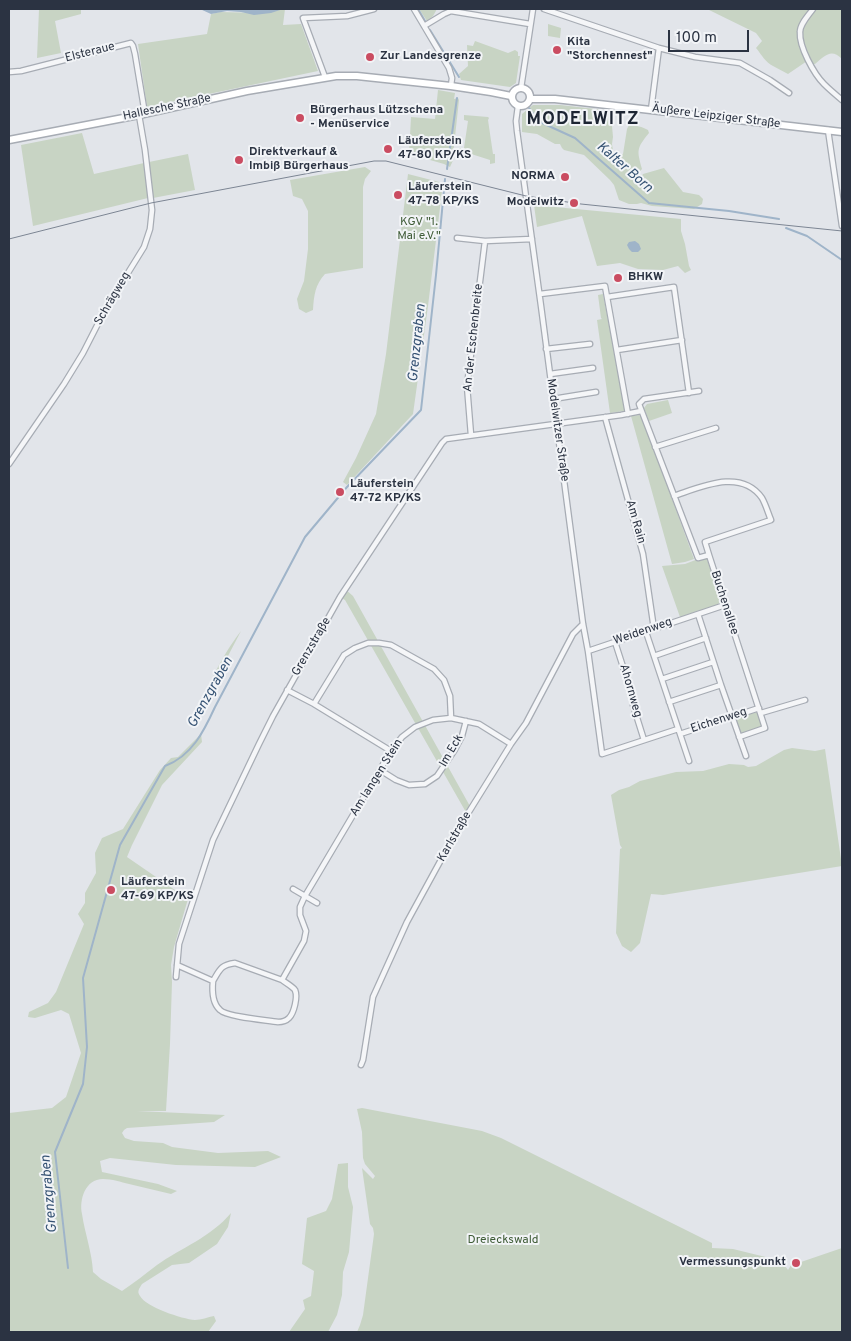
<!DOCTYPE html>
<html>
<head>
<meta charset="utf-8">
<style>
	body { margin:0 }
	#map { position:relative; width:851px; height:1341px; overflow:hidden; background:#e2e5ea; font-family:Overpass,sans-serif }
	canvas { display:block }
	.frame { position:absolute; inset:0; border:10px solid #2b3342; pointer-events:none }
	.scale { position:absolute; left:668px; top:30px; width:81px; height:22px; box-sizing:border-box; border:2px solid #2b3342; border-top:0; padding-left:6px; font-size:15px; line-height:18px; white-space:nowrap; color:#2b3342; -webkit-text-stroke:4px #f2f4f7; paint-order:stroke }
</style>
</head>
<body>
<div id="map">
<canvas width="851" height="1341"></canvas>
<div class="frame"></div>
<div class="scale">100 m</div>
</div>
<script>
const c = document.querySelector('canvas').getContext('2d');
c.lineJoin = 'round';
function fillPath(path, color) { c.fillStyle = color; c.fill(path, 'evenodd'); }
function stroke(path, color, width, dash) { c.strokeStyle = color; c.lineWidth = width; c.lineCap = dash ? 'butt' : 'round'; c.setLineDash(dash || []); c.stroke(path); }
function write(font, color, halo, rows, align = 'center') {
  c.font = font + ' Overpass,sans-serif'; c.lineWidth = 4; c.setLineDash([]); c.textBaseline = 'middle'; c.strokeStyle = halo; c.fillStyle = color; for (const [text, x, y, turn = 0] of rows) {
    c.save(); c.translate(x, y); c.rotate((+turn || 0) * Math.PI / 180); c.textAlign = isNaN(turn) ? turn : align; if (halo) c.strokeText(text, 0, 0); c.fillText(text, 0, 0); c.restore();
  }
}
fillPath(new Path2D(`
	M39,9H81V14L55,21L61,53L37,58Z
	M282,9H285L283,25L301,24L318,71L147,107L138,44L207,34L211,14L220,12L260,13Z
	M419,9H437L433,16L427,21Z
	M707,9H842V59C831,48 825,56 815,64H812L810,59L788,74C783,71 778,69 773,66C766,63 761,54 756,48L762,41L756,33Z
	M548,24L561,28L560,38L548,36Z
	M475,41L508,53L515,50L518,52V56H520L516,83L510,87L461,80L459,74L468,66L467,45L473,46Z
	M438,90L455,93L454,99L458,98L459,100L453,155L455,156L450,167L444,164L409,154L411,117L435,119Z
	M533,105H560L605,110L611,115L613,137L612,144L613,151L618,155L623,154L627,129L629,125C635,125 643,127 648,130L649,133C636,149 637,150 642,169C639,172 636,176 636,181H639L643,174L664,168L683,192L699,195L703,199L702,204L694,209L652,206L641,203L637,204H629L619,200L614,185L610,180L584,155L564,150L562,148L560,144H555L537,134L522,132V114Z
	M464,115L488,117L489,118L488,120L493,154H495V163L490,164V160L462,151L461,153L460,152L459,148H464L468,121L464,120Z
	M82,133L94,174L144,163L148,198L33,226L21,145Z
	M188,154L195,190L153,198L149,162Z
	M365,167L371,171L365,179L363,187V268L325,274C315,285 314,295 313,310L306,313L299,309L297,299L304,281L308,249V211L302,199L293,196L290,180Z
	M408,174L443,183L428,306L413,414L347,485L343,482L356,458L376,414L386,354Z
	M534,205L681,219V231L685,244L689,266L691,270L685,273L678,266L663,270L638,269L620,263L597,266L582,216L537,227Z
	M603,294L625,408L624,411L610,413L597,320L602,319L601,318L598,295Z
	M668,400L672,413L649,421L644,408L647,404Z
	M639,415L642,417L694,559L685,562L672,564L631,416Z
	M706,556L721,601L717,605L680,617L662,566L685,564Z
	M345,589L353,596L471,808L467,814L345,600L340,597Z
	M241,631L205,700C210,678 227,649 241,631Z
	M754,712L758,713L763,725L760,728L743,734L740,732L736,721L737,717Z
	M201,734L202,742L162,785L132,845L127,857L188,899L174,947L171,965L172,982L170,1044L166,1111H137L225,1115L214,1122L127,1128L124,1130L122,1133L125,1138L134,1141L163,1143L172,1147L218,1153L268,1151L281,1157L255,1167L176,1165L110,1158L100,1161L102,1172L158,1184L177,1191L171,1194C157,1191 143,1187 129,1184C121,1182 112,1179 103,1179C85,1179 79,1200 82,1214C85,1234 92,1252 93,1272L101,1279L122,1291C134,1283 145,1274 157,1265C181,1248 211,1237 231,1213L228,1227L217,1244L189,1263L172,1265L142,1284L139,1289C138,1292 138,1293 140,1296C146,1307 182,1319 195,1320C201,1320 208,1317 214,1316L216,1321L208,1332H9V1113L52,1108L66,1097L81,1053L69,1014L61,1010L35,1018L28,1017L29,1012L48,1003L56,992L84,924L78,914L85,903V893L96,873L95,853L102,838L123,829L160,770L171,758L178,757Z
	M792,748L815,751L825,749L842,866L663,895L651,894L640,943L631,952L622,946L616,933L620,849L622,848L620,845L611,795L619,790L629,787L640,781L676,772L703,771L729,764L744,765L748,767L756,766L784,750Z
	M362,1108L482,1131L501,1138L712,1243V1248L733,1249L786,1262L785,1266L788,1270L793,1262L796,1263L799,1266L801,1265V1262L842,1248V1332H357L360,1325L363,1315L374,1234L373,1228L370,1224L362,1168L373,1179L375,1176L365,1164L363,1158L362,1132L357,1109Z
	M348,1163V1187L353,1207L349,1252L343,1272L342,1295L337,1315L328,1332H289L305,1309L303,1300L311,1296L314,1271L302,1264L307,1218L326,1211L332,1199L338,1164Z`), '#c8d4c4');
fillPath(new Path2D(`
	M200,9H283L271,13L254,15L241,12L227,11L211,14Z
	M635,241L639,244L641,249L638,252H632L629,249L627,245L629,242Z`), '#9fb4c9');
stroke(new Path2D(`
	M418,9L425,21
	M430,30L459,77
	M529,108L540,122L575,138L649,203L729,211L779,219
	M447,169L457,98
	M786,228L807,236L842,260
	M68,1268L55,1152L83,1084L87,1047L83,978L120,845L165,766C192,756 204,731 215,707L305,537L347,487L421,410L436,275L445,179`), '#9fb4c9', 2);
const street = new Path2D(`
	M414,9L449,68L452,78L451,86
	M544,9L659,48L695,57L740,63L770,80L789,93
	M813,9C808,16 800,24 800,32C799,47 814,74 824,84C830,90 836,95 842,100
	M424,26L444,14L451,11L530,24
	M9,72L21,71L131,43L133,46L135,54L145,114
	M325,77L303,18L347,16L374,9
	M521,88L533,9
	M518,106L516,121L517,131L541,306L583,624L588,651L602,754L678,729
	M651,110L659,48
	M828,130L842,226
	M457,238L485,241L532,239
	M540,294L605,286L628,414
	M607,297L674,287L689,393
	M546,349L590,344
	M617,350L682,340
	M550,374L593,368
	M699,391L644,399L639,404L698,558L709,555L765,728L739,737
	M553,399L596,392
	M605,417L643,554L654,629
	M471,435L467,386L485,241
	M655,447L716,428
	M9,464L64,384L83,353L105,310L144,247L150,229L152,210L145,150L139,115
	M674,496C701,487 741,468 762,498C766,505 768,513 771,520L705,542L709,555
	M698,614L721,685L746,756
	M646,632L689,761
	M615,642L634,701L633,705L644,740
	M588,651L725,605
	M654,656L706,638
	M662,679L713,662
	M287,690L314,704L391,751
	M669,702L721,685
	M314,704L344,655L355,648L368,643H379L391,645L434,669L444,680L450,696L451,718
	M761,713L805,700
	M680,734L759,708
	M380,770L396,780L409,785L425,784L437,776L454,751L462,736L466,721
	M293,889L317,903
	M177,965L213,981C212,991 212,1003 220,1010C227,1017 266,1020 278,1022C282,1022 286,1021 289,1018C294,1013 298,997 295,990C292,986 286,983 282,980L235,963C221,965 220,969 213,981
	M176,977L179,944L213,840L259,744L273,716L340,597L442,443L446,439L621,415L641,411
	M282,980L304,941L306,931L300,915V907L305,896L391,751L402,737L415,727L433,720L451,718L479,724L511,744
	M361,1065L363,1060L373,997L407,922L454,836L511,744L526,723L573,634L583,624`);
const secondary = new Path2D(`
	M512 97a9 9 0 1 1 18 0a9 9 0 1 1-18 0Z
	M530,99H555L842,132
	M9,140L139,115L247,91L336,76H357L451,86L491,92L511,96`);
stroke(street, '#a7acb4', 7);
stroke(secondary, '#a7acb4', 9);
stroke(street, '#f5f6f8', 4.5);
stroke(secondary, '#fff', 6);
stroke(new Path2D(`
	M9,239L151,203L374,161H386L526,196L581,204L842,231`), '#7c8593', 1);
for (const [x, y, r, color] of [
	[557,50,5,"#ca4c61"],
	[370,57,5,"#ca4c61"],
	[300,118,5,"#ca4c61"],
	[388,149,5,"#ca4c61"],
	[239,160,5,"#ca4c61"],
	[565,177,5,"#ca4c61"],
	[398,195,5,"#ca4c61"],
	[574,203,5,"#ca4c61"],
	[618,278,5,"#ca4c61"],
	[340,492,5,"#ca4c61"],
	[111,890,5,"#ca4c61"],
	[796,1263,5,"#ca4c61"]
]) { const dot = new Path2D(); dot.arc(x, y, r, 0, 2 * Math.PI); c.fillStyle = color; c.fill(dot); stroke(dot, '#f2f4f7', 2); }
write('bold 12px', '#2b3342', '#f2f4f7', [
	["Kita",567,43],
	["\"Storchennest\"",567,57],
	["Zur Landesgrenze",380,57],
	["Bürgerhaus Lützschena",310,111],
	["- Menüservice",310,125],
	["Läuferstein",398,142],
	["47-80 KP/KS",398,156],
	["Direktverkauf &",249,153],
	["Imbiß Bürgerhaus",249,167],
	["NORMA",555,177,"right"],
	["Läuferstein",408,188],
	["47-78 KP/KS",408,202],
	["Modelwitz",564,203,"right"],
	["BHKW",628,278],
	["Läuferstein",350,485],
	["47-72 KP/KS",350,499],
	["Läuferstein",121,883],
	["47-69 KP/KS",121,897],
	["Vermessungspunkt",786,1263,"right"]
], 'left');
write('12px', '#2b3342', '#f2f4f7', [
	["Elsteraue",90,53,-14],
	["Hallesche Straße",167,108,-12],
	["Äußere Leipziger Straße",716,117,7],
	["Schrägweg",113,299,-60],
	["An der Eschenbreite",474,338,-84],
	["Modelwitzer Straße",557,430,82],
	["Am Rain",635,522,74],
	["Buchenallee",724,603,72],
	["Weidenweg",643,632,-19],
	["Grenzstraße",312,647,-60],
	["Ahornweg",630,691,74],
	["Eichenweg",719,721,-18],
	["Im Eck",452,751,-60],
	["Am langen Stein",377,778,-58],
	["Karlstraße",455,837,-60]
]);
write('12px', '#405d38', '#f2f4f7', [
	["KGV \"1.",419,223],
	["Mai e.V.\"",419,237],
	["Dreieckswald",503,1241]
]);
write('italic 14px', '#365374', '#f2f4f7', [
	["Kalter Born",624,168,41],
	["Grenzgraben",418,343,-84],
	["Grenzgraben",211,693,-61],
	["Grenzgraben",50,1194,-95]
]);
c.letterSpacing = '1px';
write('bold 18px', '#1d2533', '#f2f4f7', [
	["MODELWITZ",583,120]
]);
c.letterSpacing = '0px';
</script>
</body>
</html>
